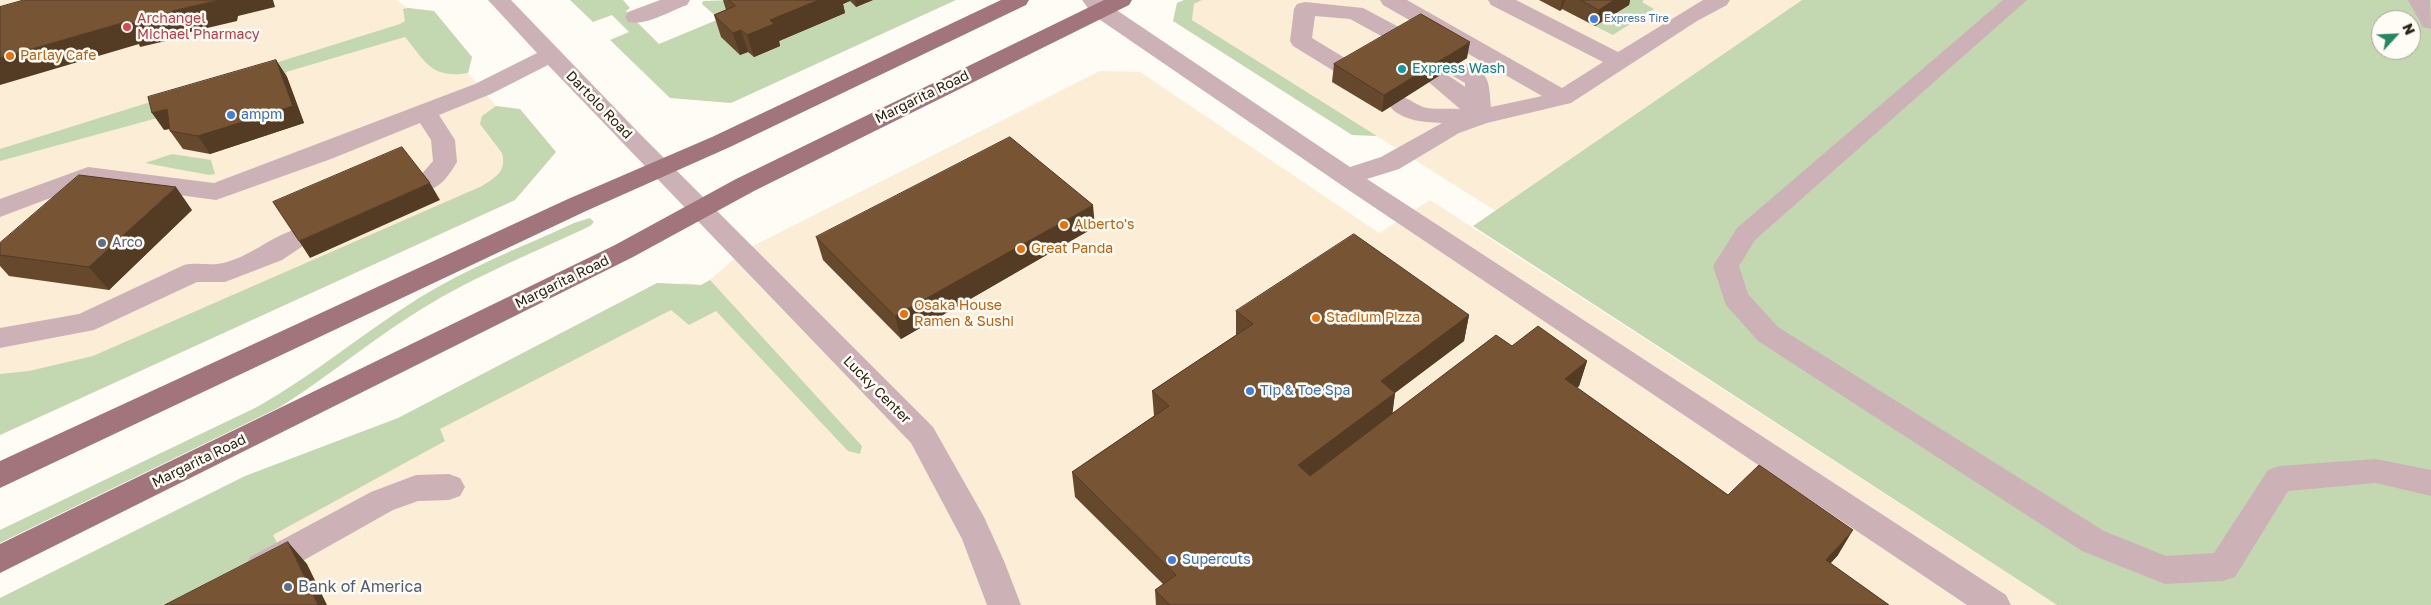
<!DOCTYPE html>
<html>
<head>
<meta charset="utf-8">
<style>
	body { margin:0 }
	#map { position:relative; width:2431px; height:605px; overflow:hidden; background:#fffbf5; font-family:"Golos Text",sans-serif }
	canvas { display:block }
	.north { position:absolute; left:2371px; top:10px; width:50px; height:50px; box-sizing:border-box; background:#fffbf5; border:1px solid #a9a49c; border-radius:50%; rotate:65deg; font-size:14px; font-weight:700; line-height:20px; text-align:center; color:#292116 }
	.north::after { content:''; display:block; margin:auto; width:18px; height:22px; background:#278760; clip-path:polygon(50% 0,100% 100%,50% 72%,0 100%) }
</style>
</head>
<body>
<div id="map">
<canvas width="2431" height="605"></canvas>
<div class="north">N</div>
</div>
<script>
const c = document.querySelector('canvas').getContext('2d');
c.lineJoin = 'round';
function fillPath(path, color) { c.fillStyle = color; c.fill(path, 'evenodd'); }
function stroke(path, color, width, dash) { c.strokeStyle = color; c.lineWidth = width; c.lineCap = dash ? 'butt' : 'round'; c.setLineDash(dash || []); c.stroke(path); }
function write(font, color, halo, rows, align = 'center') {
  c.font = font + ' "Golos Text",sans-serif'; c.lineWidth = 5; c.setLineDash([]); c.textBaseline = 'middle'; c.strokeStyle = halo; c.fillStyle = color; for (const [text, x, y, turn = 0] of rows) {
    c.save(); c.translate(x, y); c.rotate((+turn || 0) * Math.PI / 180); c.textAlign = isNaN(turn) ? turn : align; if (halo) c.strokeText(text, 0, 0); c.fillText(text, 0, 0); c.restore();
  }
}
fillPath(new Path2D(`
	M0,0H396L408,8L434,11L472,57L468,73L496,106L520,109L556,152L515,200L0,435Z
	M1202,0H1802L1496,211L1192,20L1194,4Z
	M1100,71L1140,72L1379,233L1430,200L2057,605H66L684,283L701,285L710,280L743,251Z`), '#fcedd7');
fillPath(new Path2D(`
	M570,0H623L630,8L626,11L659,44L719,19L702,4L703,1L733,0L740,55L776,42L844,13L837,7L850,1L856,7L873,0H956L731,103L670,98L610,40L629,32L612,15L593,22Z
	M1184,0H1202L1194,4L1192,20L1377,136L1352,135L1173,21L1177,3Z
	M1620,0H1644L1642,2L1654,9L1613,35L1595,26L1629,5Z
	M1802,0H2431V605H2057L1473,226ZM2381,20H2411V50H2381Z
	M408,8L434,11L472,57L468,73C431,79 426,62 405,37L286,72L287,77L161,117L0,161V149L400,24L405,21L403,9Z
	M496,106L520,109L556,152L515,200L0,435V374L29,371L93,356L482,186C496,177 507,171 502,153L480,124L482,116Z
	M172,154L211,160L215,174L209,175L145,163Z
	M590,218L594,222L590,226C529,255 465,280 409,317C365,345 325,379 280,407L0,543V530L257,407C314,375 364,332 419,298C467,268 522,247 574,223Z
	M710,280L862,446L860,454L848,451L716,311L689,325L671,310L440,429L445,441L273,535L291,570L225,605H0V598L245,476L398,418L657,283L701,285Z`), '#c3d8b0');
fillPath(new Path2D(`
	M488,0H511L640,134L933,427L984,517L1004,561L1021,605H987L962,539L911,443L548,65L491,94L439,115L455,140L457,162C448,177 437,194 418,189L414,183L433,161L431,140L420,123L331,159L216,200L90,183L0,217V199L88,167L214,183L475,84L537,53Z
	M660,0H690L687,5C670,11 646,26 628,22L625,17L628,12Z
	M1082,0H1104L1109,5L1350,167L1381,157L1442,123C1422,122 1399,121 1386,102L1390,97C1405,93 1410,102 1423,107C1433,110 1448,108 1460,109L1424,78L1428,73C1443,69 1453,79 1465,87V83L1446,72L1443,67L1446,62C1457,59 1483,68 1487,80C1490,87 1490,99 1491,107L1542,96L1383,5L1380,0H1407L1562,88L1603,62L1491,5L1488,0H1516L1618,52L1703,0H1730L1727,5L1697,21L1571,103L1487,123L1459,133L1399,169L1367,179L2006,595L2011,605H1967L1353,193L1093,15Z
	M2003,0H2027L1755,240L1739,266L1748,294L1778,327L2104,531L2166,556L2214,553L2268,470L2279,466L2376,459L2431,470V496L2376,483L2288,491L2235,577L2223,581L2165,584L2082,551L1758,341L1726,305L1713,266L1737,228Z
	M2408,0H2430L2431,29L2423,27Z
	M1305,2L1363,8L1412,34L1415,39L1412,44L1404,46L1396,44L1350,19L1315,16L1312,38L1358,66L1361,71L1358,76L1350,78L1342,76L1293,46L1290,41L1294,9L1297,4Z
	M297,229L306,232L310,238L306,244L282,260L225,282H197L94,330L0,348V328L79,314L184,265C198,262 210,266 223,263C250,257 271,236 297,229Z
	M449,474L460,478L465,487L460,496L449,500L418,501L393,510L274,577L262,581L250,577L246,567L250,557L371,492L416,475Z`), '#ccb2b6');
fillPath(new Path2D(`
	M1001,0H1029L1026,5L730,147L586,211L0,488V461L568,199L712,137Z
	M1104,0H1132L1129,5L754,191L633,257L0,573V544L615,245L736,179Z`), '#a1757b');
fillPath(new Path2D(`
	M723,0H873L856,7L850,1L843,4L845,13L779,41L780,46L754,57L748,52L740,55L721,37L714,15L726,10Z
	M1539,0H1630L1629,5L1595,26L1562,9L1560,11Z
	M1467,58L1382,112L1332,82L1334,64Z
	M276,60L287,77L304,123L210,154L183,149L170,131V129L164,130Z
	M192,210L109,290L9,276L0,266V243Z
	M1095,227L901,339L823,260L816,237Z
	M1236,311L1469,315L1464,341L1395,393L1392,413L1512,346L1587,361L1579,386L1577,388L1728,495L1838,555L1830,564L1889,605H1156L1155,590L1163,584L1075,497L1072,472L1154,416L1152,391L1236,335Z`), '#66482d');
fillPath(new Path2D(`
	M219,0H273L275,7L238,16L237,21L186,33L187,36L140,47L139,44L0,85V58L125,22Z
	M819,0H850V1L843,4L845,13L779,41L780,46L754,57L747,35L770,20Z
	M855,0H873L856,7Z
	M1562,0H1565L1562,9L1560,11Z
	M1614,0H1630L1629,5L1595,26L1599,10Z
	M741,30L748,52L740,55L733,33Z
	M1470,42L1467,58L1382,112L1384,95Z
	M276,60L287,77L304,123L210,154L198,136Z
	M167,109L179,126L164,130L152,113Z
	M430,183L440,200L310,258L299,241Z
	M176,187L192,210L109,290L89,267Z
	M1093,205L1095,227L901,339L895,316Z
	M1469,315L1464,341L1377,406L1381,381Z
	M1587,361L1579,386L1557,404L1565,379Z
	M1395,393L1392,418L1296,490L1298,465Z
	M1853,530L1838,555L1811,584L1826,560Z
	M288,542L307,564L327,605H318Z`), '#533b24');
const building = new Path2D(`
	M24,0H219L172,11V14L125,25V22L0,58V7Z
	M729,0H819L770,20L774,24L747,35L741,30L733,33L714,15L735,6Z
	M1581,0H1614L1599,10Z
	M1421,14L1470,42L1384,95L1334,64Z
	M276,60L293,106L198,136L170,131L167,109L152,113L148,97Z
	M1010,137L1093,205L895,316L816,237Z
	M402,147L430,183L299,241L273,202Z
	M79,175L176,187L89,267L0,255V243Z
	M1354,234L1469,315L1381,381L1395,393L1298,465L1310,476L1496,335L1512,346L1538,326L1587,361L1565,379L1728,495L1759,465L1853,530L1826,560L1889,605H1170L1155,590L1176,575L1072,472L1169,406L1152,391L1253,324L1236,311Z
	M288,542L318,605H165Z`);
fillPath(building, '#775434');
stroke(building, '#533b24', 1);
for (const [x, y, r, color] of [
	[1594,19,5,"#3f7fe0"],
	[127,27,5,"#e0444e"],
	[10,56,5,"#e8710a"],
	[1402,69,5,"#0f9aa8"],
	[231,115,5,"#3f7fe0"],
	[1064,225,5,"#e8710a"],
	[102,243,5,"#5c6f8a"],
	[1021,249,5,"#e8710a"],
	[904,314,5,"#e8710a"],
	[1316,318,5,"#e8710a"],
	[1250,391,5,"#3f7fe0"],
	[1172,560,5,"#3f7fe0"],
	[288,587,5,"#5c6f8a"]
]) { const dot = new Path2D(); dot.arc(x, y, r, 0, 2 * Math.PI); c.fillStyle = color; c.fill(dot); stroke(dot, '#fffbf5', 2); }
write('11px', '#366cbe', '#fffbf5', [
	["Express Tire",1604,19]
], 'left');
write('14px', '#be3a42', '#fffbf5', [
	["Archangel",137,19],
	["Michael Pharmacy",137,35]
], 'left');
write('14px', '#c56008', '#fffbf5', [
	["Parlay Cafe",20,56],
	["Alberto's",1074,225],
	["Great Panda",1031,249],
	["Osaka House",914,306],
	["Ramen & Sushi",914,322],
	["Stadium Pizza",1326,318]
], 'left');
write('14px', '#0d838f', '#fffbf5', [
	["Express Wash",1412,69]
], 'left');
write('14px', '#292116', '#fffbf5', [
	["Margarita Road",922,97,-26],
	["Dartolo Road",599,105,46],
	["Margarita Road",562,282,-26],
	["Lucky Center",877,390,45],
	["Margarita Road",199,461,-26]
]);
write('14px', '#366cbe', '#fffbf5', [
	["ampm",241,115],
	["Tip & Toe Spa",1260,391],
	["Supercuts",1182,560]
], 'left');
write('14px', '#4e5e75', '#fffbf5', [
	["Arco",112,243]
], 'left');
write('16px', '#4e5e75', '#fffbf5', [
	["Bank of America",298,587]
], 'left');
</script>
</body>
</html>
